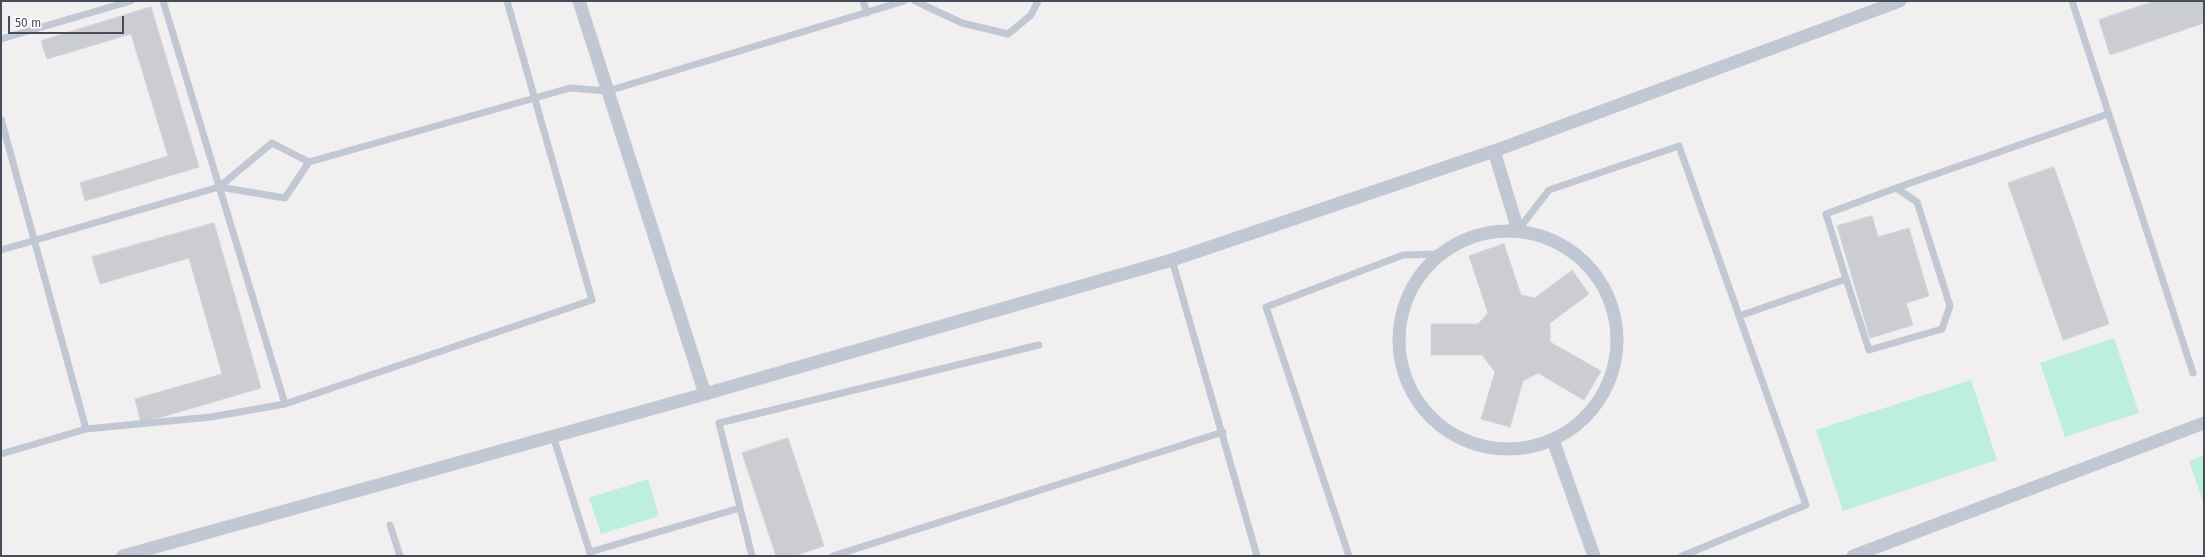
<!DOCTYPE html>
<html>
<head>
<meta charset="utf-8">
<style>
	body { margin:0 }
	#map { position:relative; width:2205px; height:557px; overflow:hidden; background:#f1efef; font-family:"Fira Sans",sans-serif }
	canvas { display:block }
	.frame { position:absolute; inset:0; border:2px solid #474c5c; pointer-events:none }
	.scale { position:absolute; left:8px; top:16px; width:116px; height:18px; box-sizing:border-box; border:2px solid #474c5c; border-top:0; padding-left:5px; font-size:12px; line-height:14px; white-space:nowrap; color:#474c5c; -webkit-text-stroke:3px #fff; paint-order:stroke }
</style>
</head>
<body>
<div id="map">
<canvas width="2205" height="557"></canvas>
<div class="frame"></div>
<div class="scale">50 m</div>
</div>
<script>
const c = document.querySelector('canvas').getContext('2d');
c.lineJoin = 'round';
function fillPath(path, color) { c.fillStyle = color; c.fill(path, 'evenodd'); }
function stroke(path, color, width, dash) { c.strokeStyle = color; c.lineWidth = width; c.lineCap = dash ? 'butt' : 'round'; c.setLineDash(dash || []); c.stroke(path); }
fillPath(new Path2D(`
	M2114,338L2139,413L2065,437L2040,363Z
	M1971,380L1997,460L1843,511L1816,430Z
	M2204,455V504L2189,461Z
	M648,479L659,516L601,534L589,498Z`), '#beefde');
const building = new Path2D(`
	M2155,1H2204V23L2110,55L2099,20Z
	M151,7L199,167L85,201L80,183L168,156L131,34L47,59L41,41Z
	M2054,167L2109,324L2063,340L2008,183Z
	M1872,216L1878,237L1909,228L1929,296L1906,303L1913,325L1870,338L1837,226Z
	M214,223L261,388L141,423L135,399L222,374L189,258L100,284L92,257Z
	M1504,244L1521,295L1535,298L1572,270L1589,294L1550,323V342L1601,371L1584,400L1538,373L1523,381L1510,427L1481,419L1495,372L1482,355H1431V324H1478L1488,313L1469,256Z
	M788,438L824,546L794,556H776L742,453Z`);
fillPath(building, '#cccdd3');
stroke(building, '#d3d3da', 1);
stroke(new Path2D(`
	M163,1L285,404
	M863,1L867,13
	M915,1L962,23L1008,34L1031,15L1038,1
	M2072,1L2193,373
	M1,39L131,1
	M1,119L86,429
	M309,162L272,143L219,187L285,198L309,162L570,88L608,91L904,1
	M1896,188L2108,114
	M1518,230L1549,190L1679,146L1806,505L1682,556
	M1,250L219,187
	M1172,260L1257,556
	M1739,316L1846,279L1869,350L1942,329L1950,306L1917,202L1896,188L1826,214L1846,279
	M553,436L591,556
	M1,454L86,429L211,417L285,404L592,300L507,1
	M390,525L400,556
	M590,552L740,508
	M752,556L719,423L1039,345
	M833,556L1223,432
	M1349,556L1266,307L1403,255L1439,254`), '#c2c7d4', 7);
stroke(new Path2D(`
	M579,1L705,394
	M1494,151L1518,230
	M1399 340a109 109 0 1 1 218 0a109 109 0 1 1-218 0Z
	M1553,440L1594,556
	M123,556L705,394L1172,260L1494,151L1900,1
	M1853,556L2204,423`), '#c2c7d4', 13);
</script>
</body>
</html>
